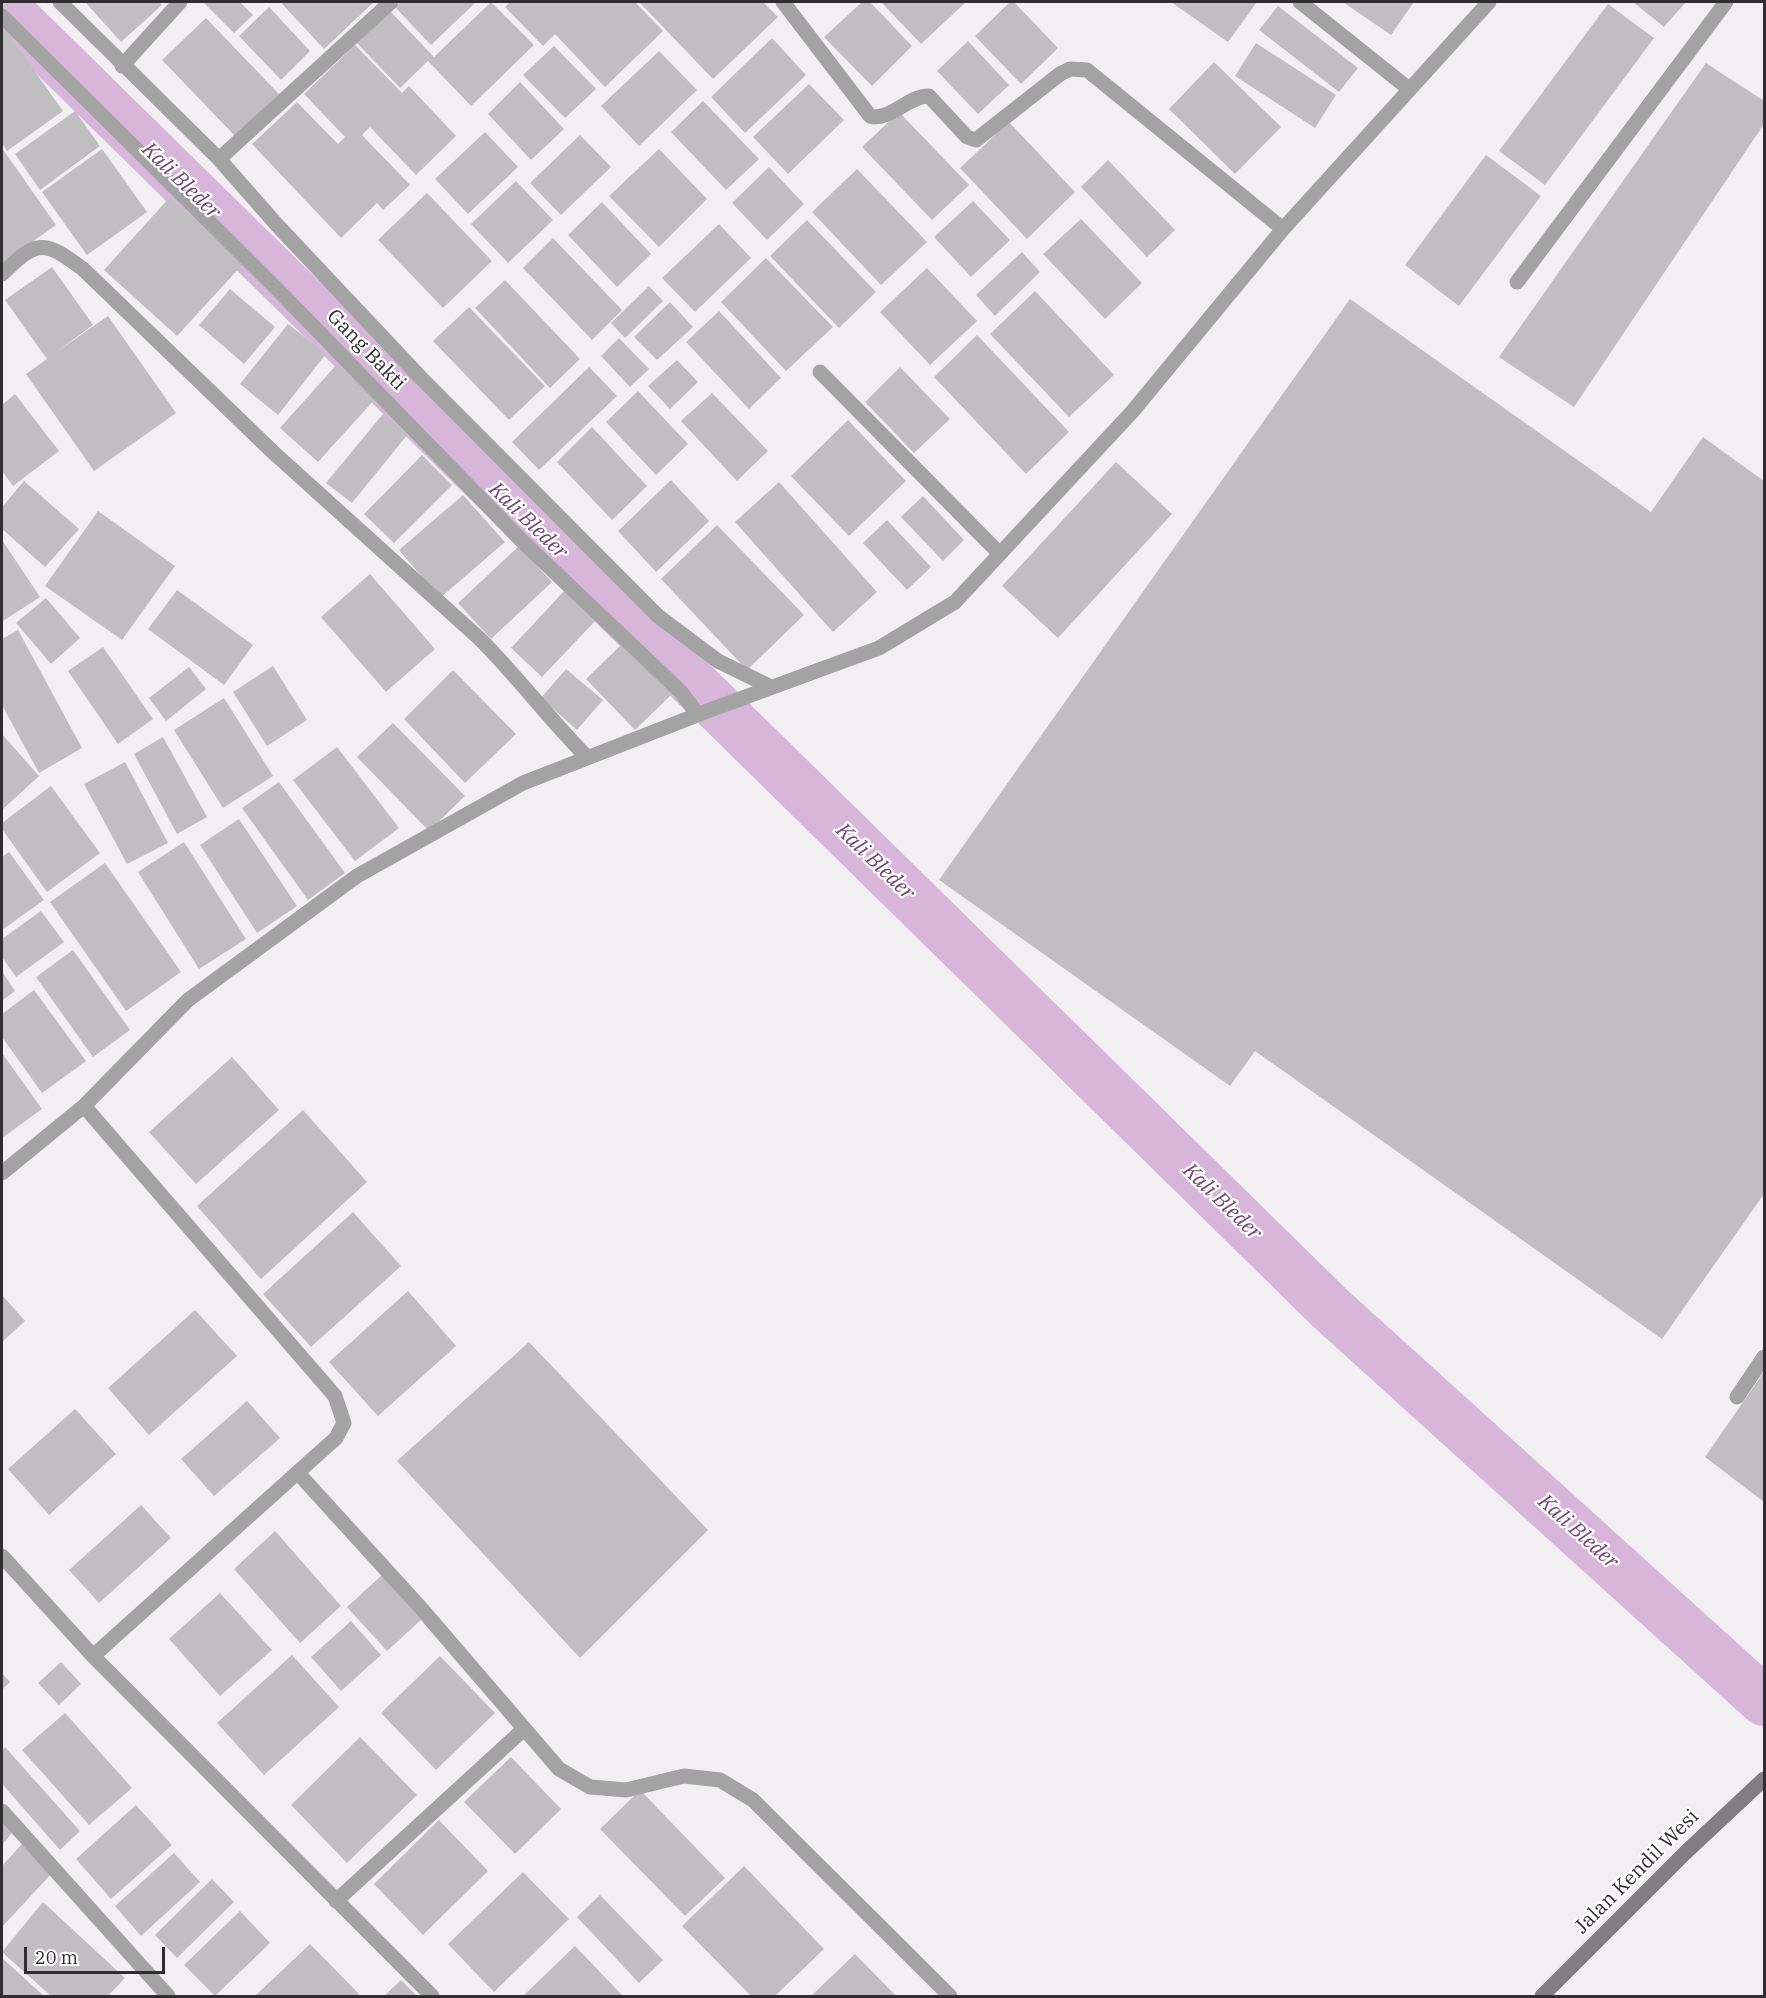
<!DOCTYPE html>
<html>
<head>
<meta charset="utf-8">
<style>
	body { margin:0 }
	#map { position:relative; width:1766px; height:1998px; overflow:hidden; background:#f2eff2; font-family:"IBM Plex Serif",serif }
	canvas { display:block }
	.frame { position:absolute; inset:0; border:3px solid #2f2d2f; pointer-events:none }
	.scale { position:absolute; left:24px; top:1947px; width:141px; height:27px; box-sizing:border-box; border:3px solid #2f2d2f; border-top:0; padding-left:8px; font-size:18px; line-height:21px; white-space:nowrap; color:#2f2d2f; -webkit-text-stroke:4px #fff; paint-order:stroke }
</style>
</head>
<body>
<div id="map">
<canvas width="1766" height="1998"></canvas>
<div class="frame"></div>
<div class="scale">20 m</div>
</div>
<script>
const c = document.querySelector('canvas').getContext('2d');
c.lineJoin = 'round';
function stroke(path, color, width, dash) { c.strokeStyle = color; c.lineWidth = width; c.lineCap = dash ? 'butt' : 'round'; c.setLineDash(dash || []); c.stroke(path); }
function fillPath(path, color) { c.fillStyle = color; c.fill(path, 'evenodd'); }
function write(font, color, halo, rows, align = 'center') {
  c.font = font + ' "IBM Plex Serif",serif'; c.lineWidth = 4.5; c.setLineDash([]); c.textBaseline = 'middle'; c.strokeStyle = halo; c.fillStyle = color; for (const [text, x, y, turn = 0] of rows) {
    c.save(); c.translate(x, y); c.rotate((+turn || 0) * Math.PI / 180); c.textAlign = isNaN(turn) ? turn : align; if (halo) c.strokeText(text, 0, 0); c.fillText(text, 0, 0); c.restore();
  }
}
stroke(new Path2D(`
	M2,5L1331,1309L1764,1701`), '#d7b6d9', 50);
fillPath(new Path2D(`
	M85,2H159L162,5L121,42Z
	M203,2H240L253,15L234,33Z
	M284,2H374L324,49L282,4Z
	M401,2H476L431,45L395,7Z
	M491,2L534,45L471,106L428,61L400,88L357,43L390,11L434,57Z
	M510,2H635L663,31L605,87L555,34L543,46L505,7Z
	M639,2H763L778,17L713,79Z
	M862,2H870L912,46L872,86L824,37Z
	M881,2H966L921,44Z
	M1010,2H1014L1058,48L1021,84L975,36Z
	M1171,2H1257L1228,42Z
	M1343,2H1414L1391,35Z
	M1633,2H1686L1664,27Z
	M1608,4L1654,38L1545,185L1499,151Z
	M1278,6L1358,68L1339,92L1259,30Z
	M269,7L310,51L281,80L239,36Z
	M206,18L279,94L235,136L162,60Z
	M2,25L63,111L7,151L2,143Z
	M772,38L806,75L745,133L711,97Z
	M968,41L1009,85L978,114L937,71Z
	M1256,43L1336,95L1315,128L1235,76Z
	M355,45L402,93L409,86L456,136L416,175L370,127L362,135L410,185L383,210L377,203L341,238L252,144L297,102L338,144L345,137L304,94Z
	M554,46L596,89L565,118L523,75Z
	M659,51L697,90L639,146L601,106Z
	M1214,62L1281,127L1235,174L1169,109Z
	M1706,63L1764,101V124L1574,407L1499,357Z
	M520,82L564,129L531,160L488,114Z
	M809,84L844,120L788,174L753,137Z
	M703,101L759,159L726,190L671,132Z
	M75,111L100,146L40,190L15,154Z
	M899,112L969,185L932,220L862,147Z
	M1009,122L1075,192L1027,239L960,168Z
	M485,132L518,167L468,214L435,179Z
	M580,135L611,167L561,215L530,183Z
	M2,148L56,225L3,263L2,261Z
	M102,149L147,212L87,255L42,192Z
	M659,149L707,199L659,247L609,196Z
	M1486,155L1541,196L1459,306L1405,265Z
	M1108,160L1175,230L1147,257L1081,187Z
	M769,167L804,204L767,240L732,203Z
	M857,169L927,242L881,285L812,212Z
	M516,181L553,220L508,263L471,224Z
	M427,193L492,261L443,308L378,240Z
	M170,197L243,264L177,336L104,270Z
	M973,201L1010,240L971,277L934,237Z
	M602,202L651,254L617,287L568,235Z
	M1081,219L1142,283L1105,319L1043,254Z
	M807,220L876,292L839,328L770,256Z
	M719,224L751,258L695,312L662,278Z
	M553,238L622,310L592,340L523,268Z
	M1022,252L1040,272L995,316L976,295Z
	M766,258L833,327L786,371L721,302Z
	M52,267L93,325L55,353L108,316L176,413L94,471L26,374L47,359L5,300Z
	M927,268L977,321L930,365L880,312Z
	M505,280L580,359L550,388L475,308Z
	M649,286L663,301L625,338L611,323Z
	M230,289L275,327L244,364L199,325Z
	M1035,291L1114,375L1069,417L990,334Z
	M1350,299L1651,512L1703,437L1764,481V1194L1662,1339L1255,1051L1230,1086L939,880Z
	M670,302L693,327L657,360L634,337Z
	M469,307L545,386L509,420L433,341Z
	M719,311L781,378L749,409L686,342Z
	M288,324L326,354L278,415L240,384Z
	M977,335L1069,432L1026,474L934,377Z
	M619,338L649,369L630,387L601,356Z
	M677,360L698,382L670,409L648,386Z
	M337,364L376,398L318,462L280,428Z
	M589,367L617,396L539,470L512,442Z
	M900,367L950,419L914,453L865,402Z
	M638,391L688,444L656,475L606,422Z
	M712,393L768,451L737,481L681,421Z
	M15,394L59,451L13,486L2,471V405Z
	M383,414L408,434L352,503L326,483Z
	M848,420L906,481L849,536L791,476Z
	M592,427L647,486L612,520L557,462Z
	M422,455L452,485L394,543L364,514Z
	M1116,462L1172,514L1058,638L1002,586Z
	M671,480L709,521L656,572L618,531Z
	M24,481L79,529L45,567L2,529V507Z
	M779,482L877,592L833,632L735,522Z
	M463,495L505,542L440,598L399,550Z
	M923,496L964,540L943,561L901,517Z
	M98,511L175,566L122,640L45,586Z
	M887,520L931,567L907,590L863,543Z
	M717,525L804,615L747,670L661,579Z
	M2,540L40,597L3,621L2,619Z
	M519,546L552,582L491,639L458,603Z
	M370,574L435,649L386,692L321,617Z
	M567,588L598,618L542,677L511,648Z
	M177,590L253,645L224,685L148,629Z
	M46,598L80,638L51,664L16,623Z
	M18,630L82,748L39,773L2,705V639Z
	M625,641L674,692L635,730L586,679Z
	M103,647L153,719L118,744L68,671Z
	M273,666L307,720L267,746L233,692Z
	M189,667L206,689L166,721L149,698Z
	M566,669L603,700L577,730L541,698Z
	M453,670L516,734L465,783L404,719Z
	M224,698L273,776L223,808L174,730Z
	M393,723L465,796L429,831L357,757Z
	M2,734L39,776L2,810Z
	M163,737L207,817L177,834L134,754Z
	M337,747L399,828L355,861L293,780Z
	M125,762L168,843L127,864L84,784Z
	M279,782L345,873L308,900L242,808Z
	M51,786L100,853L47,892L2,829V823Z
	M239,819L297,906L257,933L200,845Z
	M184,842L246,939L199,969L138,872Z
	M9,852L44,900L2,930V857Z
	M105,863L181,972L126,1011L50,902Z
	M41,911L64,942L16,977L2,957V939Z
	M73,950L130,1030L93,1057L36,977Z
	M2,971L15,991L2,1001Z
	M34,990L86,1061L42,1093L2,1037V1014Z
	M2,1053L42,1109L2,1138Z
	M232,1057L279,1110L196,1184L149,1132Z
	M303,1110L367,1182L261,1279L197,1206Z
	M353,1212L401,1266L311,1347L263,1294Z
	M408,1291L456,1346L378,1416L329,1362Z
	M2,1295L25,1321L2,1342Z
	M195,1310L237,1356L149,1435L108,1388Z
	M529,1342L708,1530L580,1658L397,1461Z
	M1764,1372V1502L1705,1457Z
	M247,1401L280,1438L214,1496L181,1459Z
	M75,1409L116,1454L49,1515L8,1469Z
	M141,1505L171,1538L99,1603L69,1570Z
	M275,1531L341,1606L300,1643L234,1569Z
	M382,1575L421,1620L387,1651L347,1607Z
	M220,1593L272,1650L220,1696L169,1639Z
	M351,1621L381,1655L341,1691L311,1657Z
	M292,1655L339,1707L264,1775L217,1723Z
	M440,1656L495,1713L436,1770L381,1713Z
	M61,1662L81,1684L59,1705L38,1683Z
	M2,1673L10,1682L2,1690Z
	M65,1713L132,1788L89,1825L22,1750Z
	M360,1737L417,1795L347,1863L291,1805Z
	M5,1747L80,1831L60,1850L2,1784V1750Z
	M511,1757L561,1809L515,1854L464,1802Z
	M640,1790L725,1878L685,1916L600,1829Z
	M136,1805L172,1845L111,1899L76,1859Z
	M2,1814L16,1828L2,1845Z
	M439,1820L488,1871L423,1935L374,1884Z
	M22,1844L52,1873L2,1927V1866Z
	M174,1853L200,1882L141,1936L115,1906Z
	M744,1866L824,1949L775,1996H751L682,1926Z
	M523,1872L569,1919L494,1992L448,1944Z
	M212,1879L234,1902L177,1958L155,1935Z
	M600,1895L663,1960L639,1983L577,1917Z
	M43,1902L125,1978L108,1996H51L2,1952Z
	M240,1911L270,1943L215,1996L184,1965Z
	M310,1944L359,1994L356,1996H255Z
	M575,1946L623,1996H523Z
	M855,1954L896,1996H811Z
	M2,1958L44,1996H2Z
	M401,1980L417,1996H384Z`), '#c1bec1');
stroke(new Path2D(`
	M1517,282L1726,2
	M1737,1397L1764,1357`), '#a4a3a4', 15);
stroke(new Path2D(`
	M60,2L219,159L277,225L421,378L658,616L718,661L771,687
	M783,2L870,116C889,122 909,95 929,96L967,137L976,140L1060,74L1070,69L1087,70L1283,229
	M1300,2L1409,89
	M2,16L277,289L522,541L681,692L698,715
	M122,66L180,2
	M219,159L391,2
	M2,274C37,240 43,239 83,269L274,453L480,639C518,677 549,719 587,757
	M820,372L999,553
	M84,1106L335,1396L344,1423L336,1438L93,1656
	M2,1173L84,1106L188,1000L357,876L523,783L710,710L879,648L955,602L1132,412L1283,229L1489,2
	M298,1473L419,1606L559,1769L590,1787L626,1790L684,1776L720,1780L753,1800L950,1996
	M2,1556L93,1656L432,1996
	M2,1811L168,1996
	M336,1901L524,1729`), '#a4a3a4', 15);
stroke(new Path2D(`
	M1542,1996L1685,1853L1764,1779`), '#807e80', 15);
write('20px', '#2f2d2f', '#fff', [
	["Gang Bakti",366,350,46],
	["Jalan Kendil Wesi",1637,1872,-45]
]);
write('italic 21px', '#704473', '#fff', [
	["Kali Bleder",181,181,44],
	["Kali Bleder",528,521,44],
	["Kali Bleder",875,862,44],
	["Kali Bleder",1222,1202,44],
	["Kali Bleder",1578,1532,42]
]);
</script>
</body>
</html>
